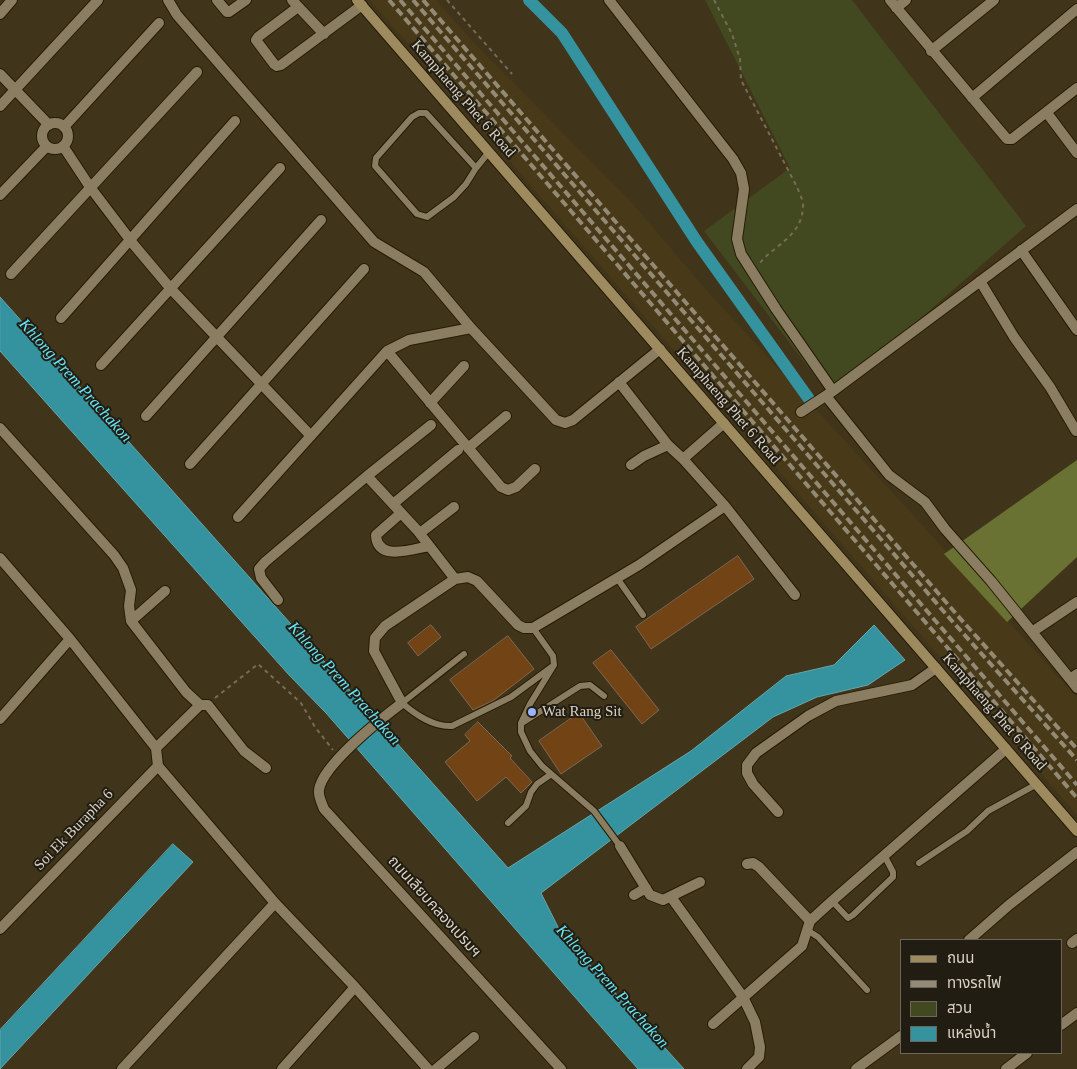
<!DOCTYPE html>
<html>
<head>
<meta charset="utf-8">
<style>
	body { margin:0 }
	#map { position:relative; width:1077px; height:1069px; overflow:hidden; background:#40351b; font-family:"Times New Roman","Noto Sans Thai",serif }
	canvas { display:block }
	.legend { position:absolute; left:900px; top:939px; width:162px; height:115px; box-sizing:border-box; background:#221d12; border:1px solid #6c665a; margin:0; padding:6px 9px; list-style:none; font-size:15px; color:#dbd4c5 }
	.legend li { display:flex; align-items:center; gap:10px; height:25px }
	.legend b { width:25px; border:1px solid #6c665a }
</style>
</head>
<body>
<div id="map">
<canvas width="1077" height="1069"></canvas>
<ul class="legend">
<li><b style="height:6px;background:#9e8a5f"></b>ถนน</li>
<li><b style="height:6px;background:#938a76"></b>ทางรถไฟ</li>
<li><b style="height:14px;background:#42481f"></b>สวน</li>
<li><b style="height:14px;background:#35929f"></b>แหล่งน้ำ</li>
</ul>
</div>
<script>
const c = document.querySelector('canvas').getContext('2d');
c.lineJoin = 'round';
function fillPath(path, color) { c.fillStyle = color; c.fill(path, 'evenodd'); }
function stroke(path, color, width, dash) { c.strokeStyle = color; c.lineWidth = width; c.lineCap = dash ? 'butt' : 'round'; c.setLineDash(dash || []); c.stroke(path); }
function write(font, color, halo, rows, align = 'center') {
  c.font = font + ' "Times New Roman","Noto Sans Thai",serif'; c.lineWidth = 4; c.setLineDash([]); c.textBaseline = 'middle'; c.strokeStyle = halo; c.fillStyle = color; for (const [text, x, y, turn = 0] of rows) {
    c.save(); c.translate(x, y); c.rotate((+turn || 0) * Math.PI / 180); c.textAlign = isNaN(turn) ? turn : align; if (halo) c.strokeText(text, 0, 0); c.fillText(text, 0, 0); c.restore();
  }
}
fillPath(new Path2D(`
	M370,0H436L475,44L634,205L707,291L915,517L1077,698V815Z`), '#483a18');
fillPath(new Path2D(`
	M705,0H852L1026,226L831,397L704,231L790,168Z`), '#42481f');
fillPath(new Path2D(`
	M1077,460V557L1007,622L944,554Z`), '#697232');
const water = new Path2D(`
	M0,297L508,868L691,751L786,676L834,665L874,625L905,660L868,685L817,697L773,717L541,893L561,933L684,1069H638L326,713L289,675L0,351Z
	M173,844L193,862L0,1069V1030Z`);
fillPath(water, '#35929f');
stroke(water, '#67a6aa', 1);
stroke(new Path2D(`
	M529,0L562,33L697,242L809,399`), '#35929f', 12);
const building = new Path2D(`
	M738,556L754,579L651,649L636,627Z
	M431,625L441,637L418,656L408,643Z
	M508,636L534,669L494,700L473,710L450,680Z
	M611,650L659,710L642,724L593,663Z
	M579,713L602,746L561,774L539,741Z
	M478,722L512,756L510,758L532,782L521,793L506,777L477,801L445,762L470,741L465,735Z`);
fillPath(building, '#724314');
stroke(building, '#806754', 1);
const lane = new Path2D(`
	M476,168L426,113H419L412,117L376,158L375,166L417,214L427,217L454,197L466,184L476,168L489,152
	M617,578L643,615
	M533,628L553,656L554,665L530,704L521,723V732L530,751L542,766L594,811L620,846
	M464,654L402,703C416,715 433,727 452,726L511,697L553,666
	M522,723L580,686L590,685L604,696
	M508,823L526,806L531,792L537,784L550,775
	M919,863L967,831L988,811L1037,784
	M832,901L848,918L853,915L893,877V872L884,855
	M807,930L818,937L867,990`);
const street = new Path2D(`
	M168,0L177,15L374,242L424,272L471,328L556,420L565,423L573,420L660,349
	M217,0L227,12H229L246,0
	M292,0L324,34
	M609,0L733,159L741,173L744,189L737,239L741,254L776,309L833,391
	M890,0L1007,139H1012L1077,88
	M298,7L258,37L256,40L274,64L277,66L281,65L362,5
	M896,8L906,0
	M0,14L12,0
	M931,51L994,0
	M0,74L49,125
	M972,98L1077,9
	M0,106L98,0
	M1047,113L1077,153
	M42 136a13 13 0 1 1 26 0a13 13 0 1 1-26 0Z
	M64,127L159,23
	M63,146L90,187L134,245L171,289L311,436
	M0,195L47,146
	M1021,250L1077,330
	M11,274L197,72
	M980,281L1014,337L1050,387L1076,431
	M61,318L235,121
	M387,351L501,487L508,490L516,487L535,469
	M101,365L280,168
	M826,396L889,475L925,502L945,529L991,581L1070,679L1077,674
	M430,403L464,366
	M801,412L833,391L1077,209
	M146,416L321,220
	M0,428L114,555L123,568L131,590L129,606L131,621L186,692L200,705H208L244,751L266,768
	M468,448L506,416
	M683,459L724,423
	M190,464L364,269
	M631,465L644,456L668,445
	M367,476L417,530L455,579
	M393,504L458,450
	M725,506L795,595
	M401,513L376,535C377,562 413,549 429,546
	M238,517L387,351L409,340L471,328
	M420,533L454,507
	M0,558L70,639L156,748
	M278,600L261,578L259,569L265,562L367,476L431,425
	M131,621L165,591
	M1032,632L1077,602
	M1070,679L1077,688
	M0,719L70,639
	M156,748L200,705
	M158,766L275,903L355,987L428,1069
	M778,812L753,784L747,773V765L756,753L808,716L836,701L912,685L936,668
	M620,846L650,895L663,900L700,882
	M747,864L753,863L759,867L810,921
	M634,895L646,888
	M671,897L743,997L755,1022L760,1047L759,1057L747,1069
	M0,929L158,766L156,748
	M969,940L1009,905L1077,852
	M1072,943L1077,939
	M713,1024L802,946L810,921L832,901L1006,749
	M1061,1025L1077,1013
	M122,1069L275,903
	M282,1069L355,987
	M436,1069L474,1037
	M561,1069L324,809C322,804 318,796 319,790C322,765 382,718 402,703L374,651L375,638L385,626L455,579L468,577L477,581L518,625L524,628H533L639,565L725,506L683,459L668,445L619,382
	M856,1069L901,1036
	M1006,1069L1027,1053`);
const secondary = new Path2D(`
	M357,0L1077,831`);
stroke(lane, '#271c03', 8);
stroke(street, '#271c03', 12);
stroke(secondary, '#271c03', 12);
stroke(new Path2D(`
	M447,0L512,74
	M714,0L732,34L740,59L741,80L797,187C799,192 803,200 803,205C803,236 775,244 759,264
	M215,698L258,664L301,703L315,727L333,750`), '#766d56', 2, [4, 4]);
stroke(lane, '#8a7d61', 6);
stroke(street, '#8a7d61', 10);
stroke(secondary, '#9e8a5f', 10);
stroke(new Path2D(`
	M389,0L1077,798
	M400,0L1077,785
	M413,0L952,621L1077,760
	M423,0L958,616L1077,749`), '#938a76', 4, [8, 4]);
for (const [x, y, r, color] of [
	[532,712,5,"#98b5fd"]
]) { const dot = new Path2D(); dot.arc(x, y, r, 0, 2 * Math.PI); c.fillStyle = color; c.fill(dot); stroke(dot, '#221d12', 2); }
write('15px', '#dbd4c5', '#221d12', [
	["Kamphaeng Phet 6 Road",463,99,49],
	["Kamphaeng Phet 6 Road",728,406,49],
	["Kamphaeng Phet 6 Road",994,712,49],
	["Soi Ek Burapha 6",74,830,-46],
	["ถนนเลียบคลองเปรมฯ",434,907,48]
]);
write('15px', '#dbd4c5', '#221d12', [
	["Wat Rang Sit",542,712]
], 'left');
write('italic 16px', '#64e8fb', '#221d12', [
	["Khlong Prem Prachakon",75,381,48],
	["Khlong Prem Prachakon",344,684,48],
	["Khlong Prem Prachakon",612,987,48]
]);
</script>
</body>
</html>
